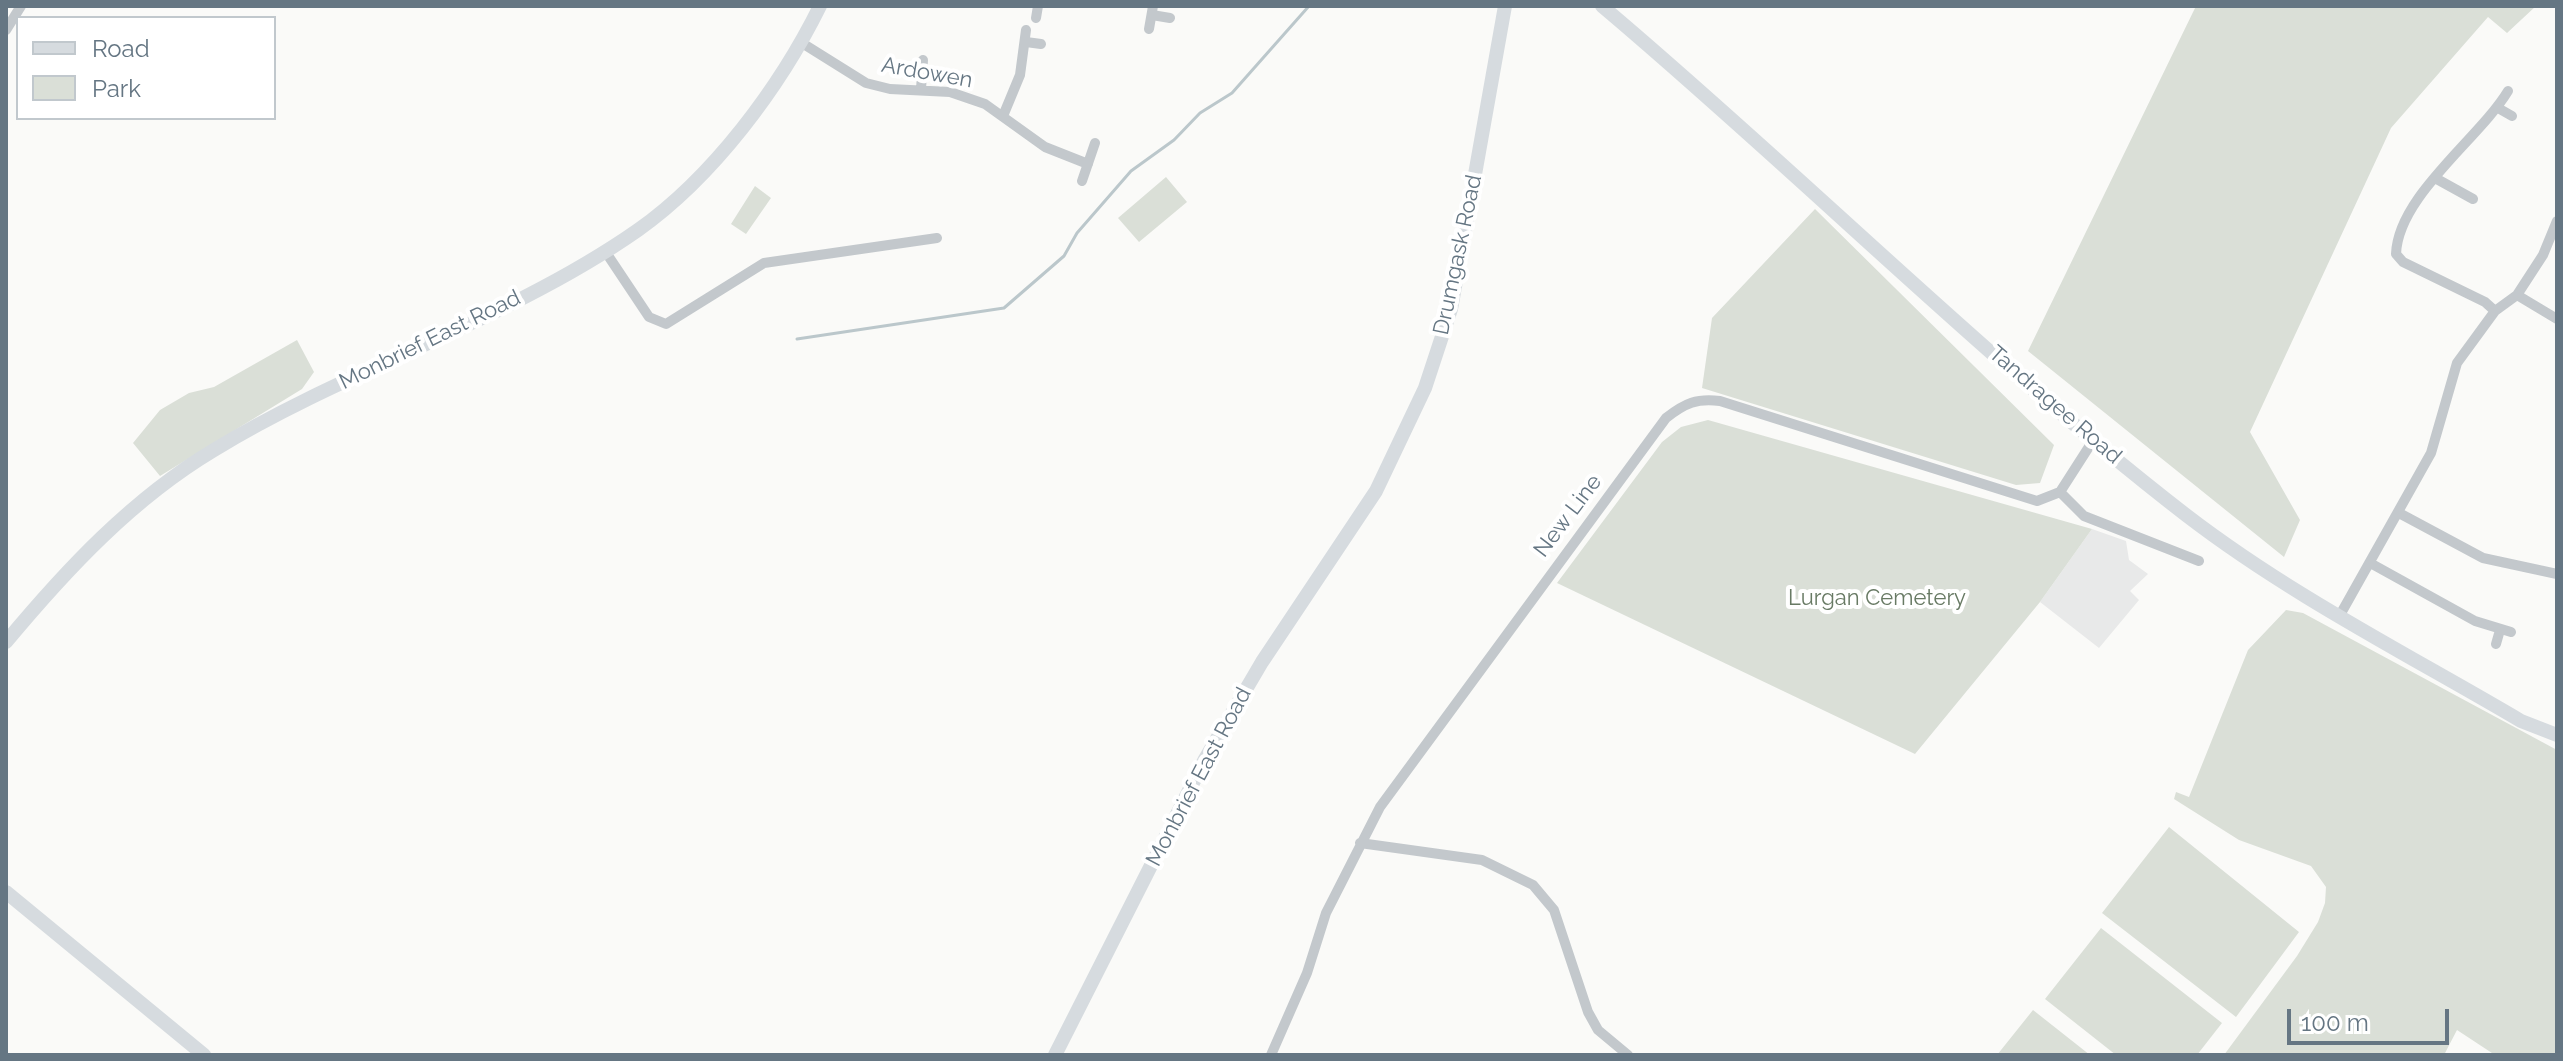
<!DOCTYPE html>
<html>
<head>
<meta charset="utf-8">
<style>
	body { margin:0 }
	#map { position:relative; width:2563px; height:1061px; overflow:hidden; background:#fafaf8; font-family:Raleway,sans-serif }
	canvas { display:block }
	.frame { position:absolute; inset:0; border:8px solid #657683; pointer-events:none }
	.legend { position:absolute; left:16px; top:16px; width:260px; height:104px; box-sizing:border-box; background:#fff; border:2px solid #c1c8cd; margin:0; padding:10px 14px; list-style:none; font-size:24px; color:#657683 }
	.legend li { display:flex; align-items:center; gap:16px; height:40px }
	.legend b { width:40px; border:2px solid #c1c8cd }
	.scale { position:absolute; left:2287px; top:1009px; width:162px; height:36px; box-sizing:border-box; border:4px solid #657683; border-top:0; padding-left:10px; font-size:24px; line-height:28px; white-space:nowrap; color:#657683; -webkit-text-stroke:6px #fff; paint-order:stroke }
</style>
</head>
<body>
<div id="map">
<canvas width="2563" height="1061"></canvas>
<div class="frame"></div>
<ul class="legend">
<li><b style="height:10px;background:#d6dbdf"></b>Road</li>
<li><b style="height:22px;background:#dadfd7"></b>Park</li>
</ul>
<div class="scale">100 m</div>
</div>
<script>
const c = document.querySelector('canvas').getContext('2d');
c.lineJoin = 'round';
function fillPath(path, color) { c.fillStyle = color; c.fill(path, 'evenodd'); }
function stroke(path, color, width, dash) { c.strokeStyle = color; c.lineWidth = width; c.lineCap = dash ? 'butt' : 'round'; c.setLineDash(dash || []); c.stroke(path); }
function write(font, color, halo, rows, align = 'center') {
  c.font = font + ' Raleway,sans-serif'; c.lineWidth = 8; c.setLineDash([]); c.textBaseline = 'middle'; c.strokeStyle = halo; c.fillStyle = color; for (const [text, x, y, turn = 0] of rows) {
    c.save(); c.translate(x, y); c.rotate((+turn || 0) * Math.PI / 180); c.textAlign = isNaN(turn) ? turn : align; if (halo) c.strokeText(text, 0, 0); c.fillText(text, 0, 0); c.restore();
  }
}
fillPath(new Path2D(`
	M2092,529L2126,541L2129,560L2148,574L2130,591L2139,600L2099,648L2040,602Z`), '#e8e9e9');
fillPath(new Path2D(`
	M2196,6H2536L2507,33L2488,17L2391,128L2250,432L2300,520L2284,557L2028,351Z
	M1166,177L1187,202L1139,242L1118,218Z
	M755,186L771,198L746,234L731,224Z
	M1815,209L2054,445L2040,483L2016,485L1702,388L1712,318Z
	M297,340L314,372L302,389L160,476L133,443L160,410L189,393L214,387Z
	M1708,420L2092,529L2040,602L1915,754L1557,583L1662,442L1681,427Z
	M2286,610L2303,613L2557,750V1055H2495L2457,1030L2444,1055H2224L2297,956L2318,922L2325,903L2326,887L2311,866L2239,840L2174,799L2176,792L2189,797L2248,650Z
	M2169,827L2299,932L2236,1017L2102,913Z
	M2101,928L2222,1023L2197,1055H2116L2045,999Z
	M2033,1010L2090,1055H1997Z`), '#dadfd7');
stroke(new Path2D(`
	M797,339L1004,308L1064,256L1077,233L1131,171L1174,140L1200,113L1232,93L1309,6`), '#bbc7cb', 3);
stroke(new Path2D(`
	M1152,15L1170,18
	M1036,18L1038,6
	M1149,29L1153,6
	M6,30L21,6
	M1026,42L1041,44
	M802,43L866,83L890,89L950,92L985,104L1045,147L1088,164
	M921,89L923,60
	M2498,108L2512,116
	M1003,116L1020,75L1026,30
	M2435,178L2473,199
	M1082,181L1095,143
	M605,251L649,317L666,324L764,263L937,238
	M2517,295L2557,319
	M2495,311L2485,302L2403,262L2396,254C2398,196 2479,139 2508,91
	M2060,492L2084,516L2199,561
	M2399,513L2483,558L2557,574
	M2372,564L2475,621L2511,632
	M2340,615L2431,453L2457,363L2495,311L2517,295L2543,255L2557,221
	M2496,644L2500,630
	M1360,843L1482,860L1533,885L1554,910L1588,1012L1598,1030L1628,1055
	M1271,1055L1307,973L1326,913L1380,807L1666,418C1685,403 1697,398 1720,401L2037,501L2060,492L2094,439`), '#c3c8cc', 10);
stroke(new Path2D(`
	M1602,6C1799,172 1982,357 2186,515C2290,595 2409,655 2521,721L2557,735
	M6,642C66,570 132,499 214,450C350,367 508,321 638,230C713,177 780,87 820,6
	M6,892L204,1055
	M1055,1055L1205,759L1262,662L1376,491L1425,388L1451,309L1505,6`), '#d6dbdf', 14);
write('22px', '#657683', '#fff', [
	["Ardowen",927,73,10],
	["Drumgask Road",1458,255,-78],
	["Monbrief East Road",430,340,-26],
	["Tandragee Road",2055,405,41],
	["New Line",1568,516,-53],
	["Monbrief East Road",1199,777,-62]
]);
write('22px', '#687a64', '#fff', [
	["Lurgan Cemetery",1877,598]
]);
</script>
</body>
</html>
